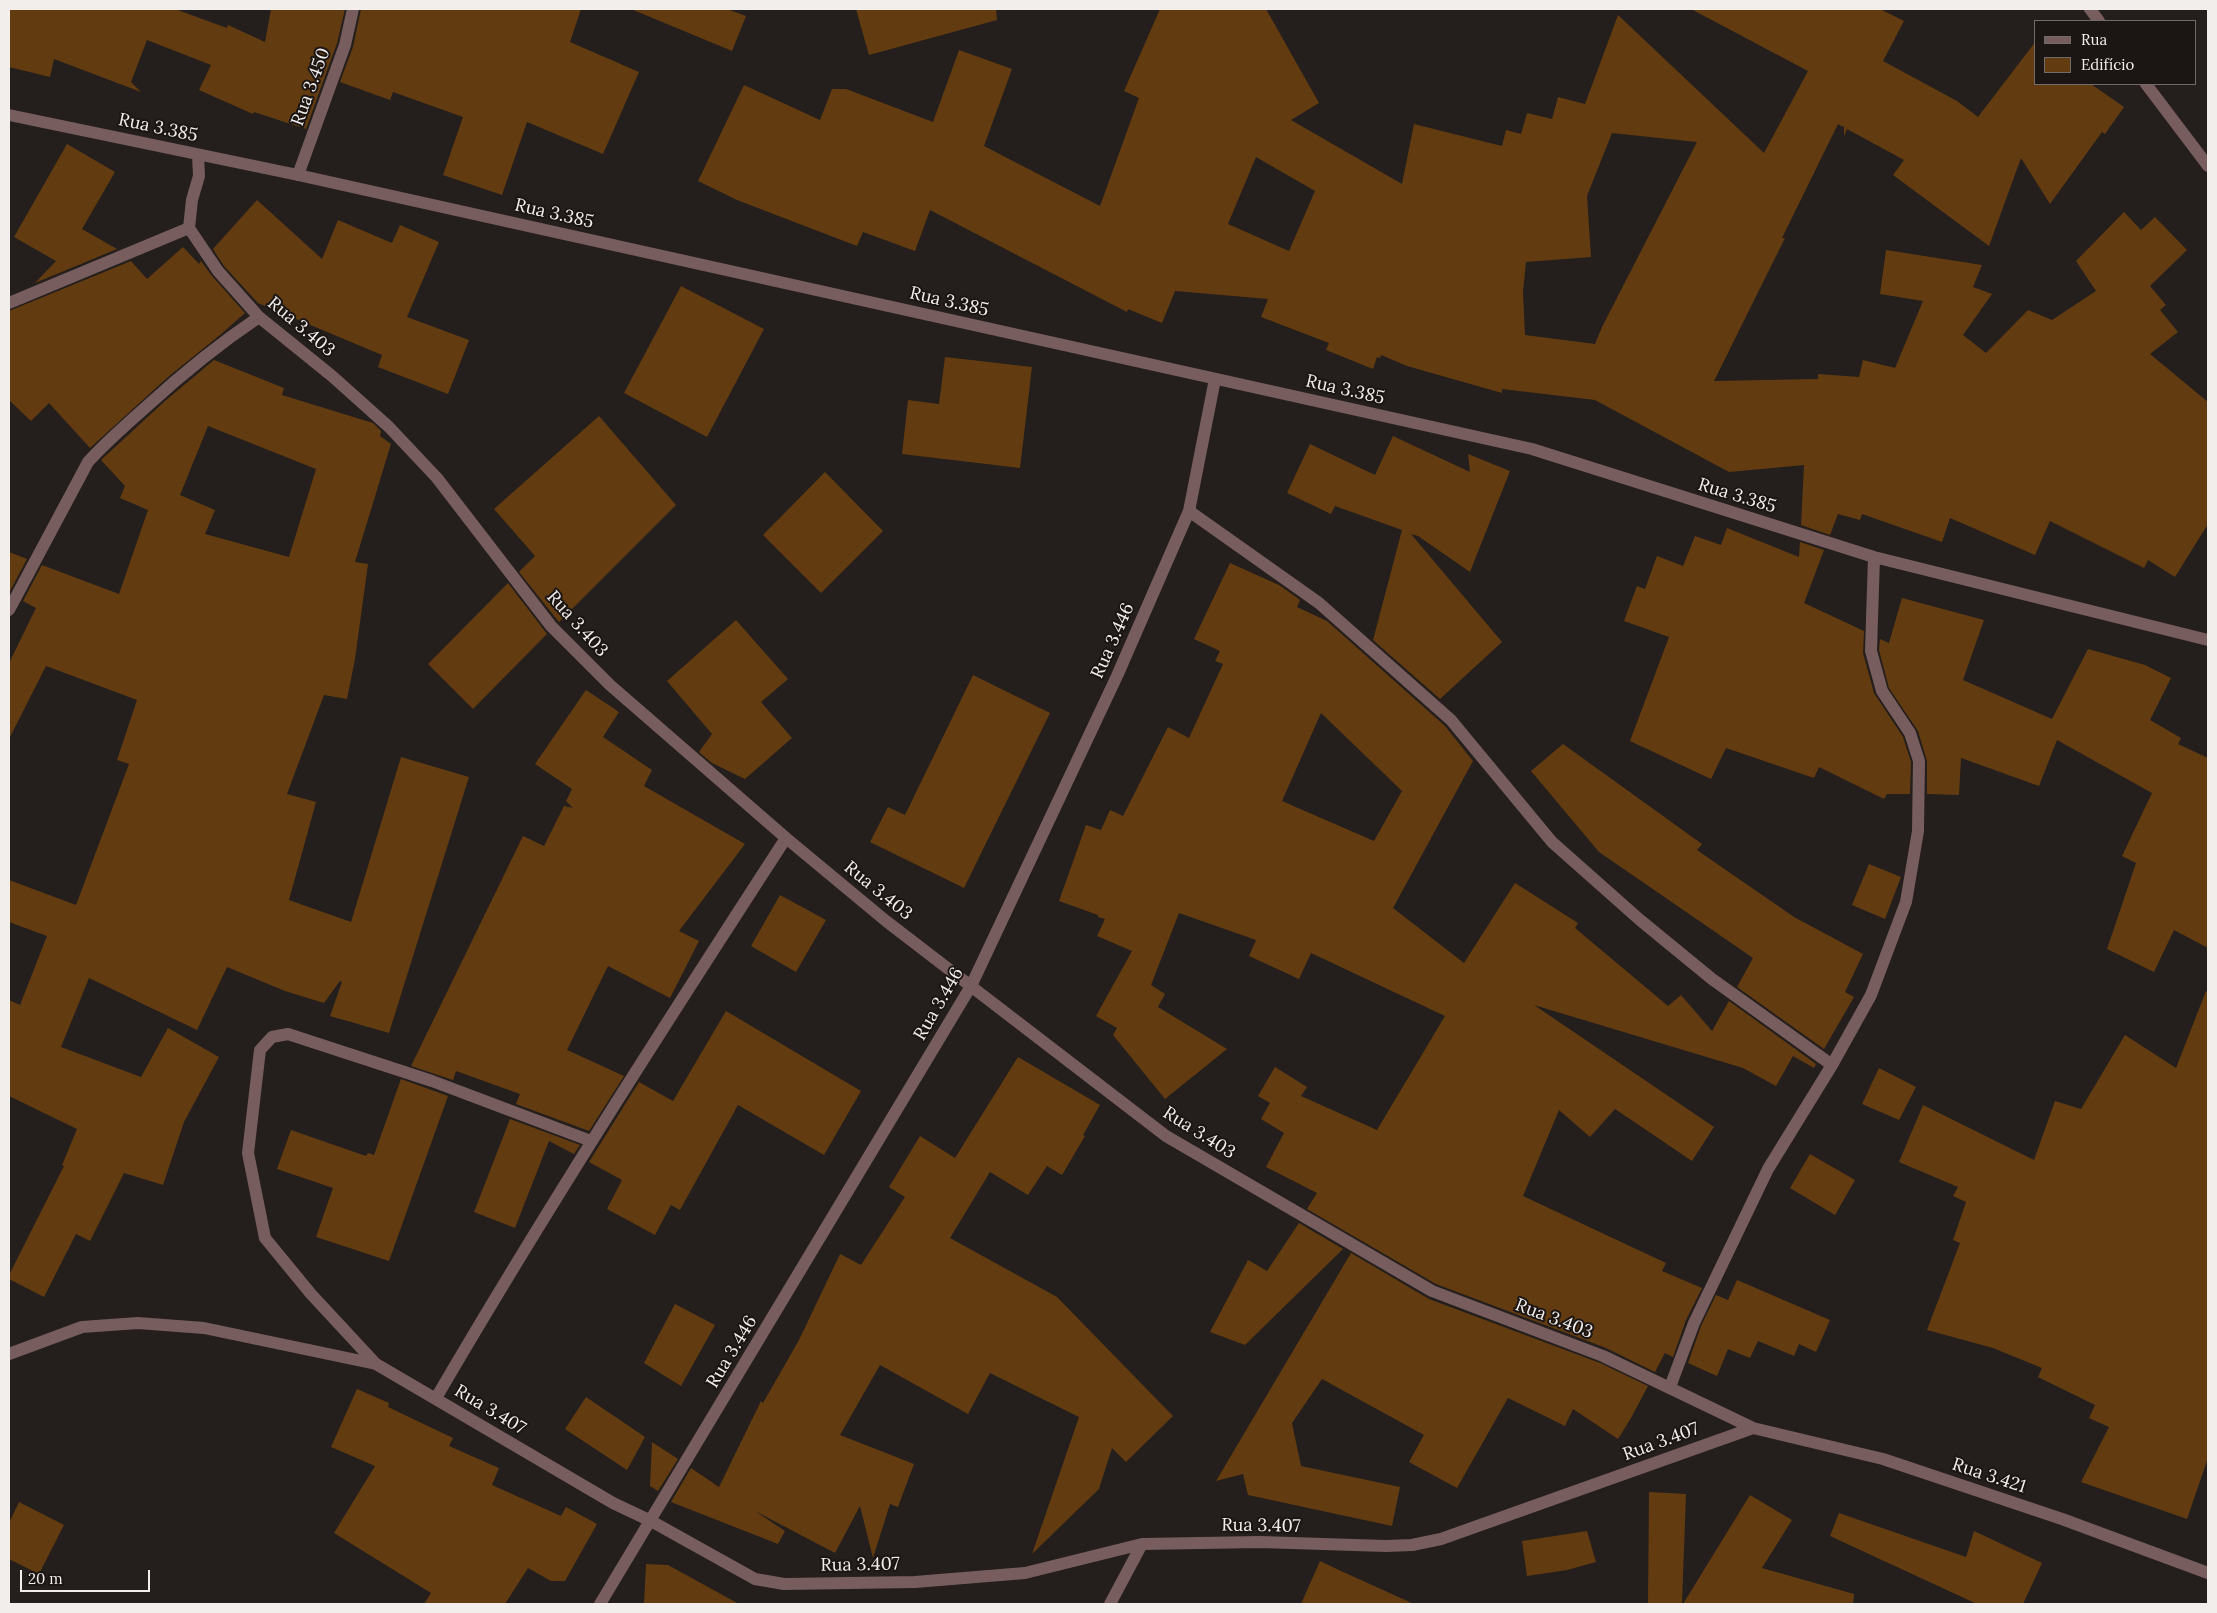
<!DOCTYPE html>
<html>
<head>
<meta charset="utf-8">
<style>
	body { margin:0 }
	#map { position:relative; width:2217px; height:1613px; overflow:hidden; background:#241e1c; font-family:Lora,serif }
	canvas { display:block }
	.frame { position:absolute; inset:0; border:10px solid #f2eeec; pointer-events:none }
	.legend { position:absolute; left:2034px; top:20px; width:162px; height:65px; box-sizing:border-box; background:#1b1513; border:1px solid #716c6a; margin:0; padding:6px 9px; list-style:none; font-size:15px; color:#f2eeec }
	.legend li { display:flex; align-items:center; gap:10px; height:25px }
	.legend b { width:25px; border:1px solid #716c6a }
	.scale { position:absolute; left:20px; top:1570px; width:130px; height:22px; box-sizing:border-box; border:2px solid #f2eeec; border-top:0; padding-left:6px; font-size:15px; line-height:18px; white-space:nowrap; color:#f2eeec; -webkit-text-stroke:4px #1b1513; paint-order:stroke }
</style>
</head>
<body>
<div id="map">
<canvas width="2217" height="1613"></canvas>
<div class="frame"></div>
<ul class="legend">
<li><b style="height:6px;background:#775d5d"></b>Rua</li>
<li><b style="height:14px;background:#623c10"></b>Edifício</li>
</ul>
<div class="scale">20 m</div>
</div>
<script>
const c = document.querySelector('canvas').getContext('2d');
c.lineJoin = 'round';
function fillPath(path, color) { c.fillStyle = color; c.fill(path, 'evenodd'); }
function stroke(path, color, width, dash) { c.strokeStyle = color; c.lineWidth = width; c.lineCap = dash ? 'butt' : 'round'; c.setLineDash(dash || []); c.stroke(path); }
function write(font, color, halo, rows, align = 'center') {
  c.font = font + ' Lora,serif'; c.lineWidth = 4; c.setLineDash([]); c.textBaseline = 'middle'; c.strokeStyle = halo; c.fillStyle = color; for (const [text, x, y, turn = 0] of rows) {
    c.save(); c.translate(x, y); c.rotate((+turn || 0) * Math.PI / 180); c.textAlign = isNaN(turn) ? turn : align; if (halo) c.strokeText(text, 0, 0); c.fillText(text, 0, 0); c.restore();
  }
}
fillPath(new Path2D(`
	M9,9H175L227,28L228,25L265,42L271,9H345L337,43L306,129L254,112L253,114L199,90L211,65L147,40L131,82L141,92L54,59L50,77L9,67Z
	M361,9H581L570,42L639,72L603,154L527,122L502,195L443,175L463,117L393,92L390,100L340,82L353,47Z
	M631,9H727L746,16L732,51Z
	M856,9H996L997,20L869,55Z
	M1160,9H1266L1319,103L1291,120L1402,184L1414,124L1502,146L1506,130L1521,134L1527,113L1552,119L1558,97L1585,104L1618,15L1764,153L1808,71L1691,9H1880L1904,21L1883,61L1957,101L1978,117L2036,41V84H2091L2124,107L2105,134L2102,132L2050,204L2021,158L1989,246L1893,175L1904,160L1847,129L1844,136V125L1843,127L1838,124L1782,238H1785L1714,381L1818,379V374L1859,377L1863,360L1895,368L1923,301L1880,294L1886,250L1982,265L1973,287L1992,294L1963,335L1986,353L2028,310L2052,320L2096,291L2076,261L2124,212L2141,230L2155,217L2187,250L2150,286L2166,305L2160,310L2178,332L2150,354L2208,402V524L2175,577L2148,560L2144,568L2050,521L2035,555L1950,518L1942,542L1862,514L1860,520L1838,514L1830,535L1801,525L1804,465L1729,472L1595,400L1502,389V393L1407,366L1381,355L1380,358L1377,357L1373,369L1326,350L1329,343L1261,317L1268,299L1175,291L1162,323L1128,309L1127,312L930,210L915,251L863,232L857,246L737,200L698,181L744,85L820,120L832,89H846L933,122L959,50L1012,69L984,146L1100,206L1139,98L1124,91ZM1612,133L1697,142L1602,327L1595,344L1525,335L1523,292L1526,262L1591,257L1587,196ZM1256,157L1315,191L1289,251L1228,224Z
	M67,144L115,172L82,229L117,249L35,283L56,261L14,237Z
	M257,200L322,259L338,220L392,243L400,225L439,242L407,317L469,340L448,394L378,367L382,355L258,303L224,266L213,249Z
	M183,247L199,264L201,261L212,276L245,313L220,335L168,377L90,448L49,403L31,421L9,400V311L131,261L147,279Z
	M681,286L764,329L707,437L624,393Z
	M945,357L1032,367L1020,468L902,454L908,400L939,404Z
	M214,360L284,388L282,395L373,423L381,431L380,436L391,444L355,562L368,564L355,659L347,699L324,695L287,794L316,802L289,900L351,922L401,757L469,777L389,1033L330,1016L342,982L340,981L324,1003L285,991L227,967L197,1030L89,978L61,1047L141,1077L168,1028L219,1057L184,1122L163,1185L124,1173L90,1241L76,1234L44,1297L9,1279V1275L64,1166L62,1165L77,1129L9,1096V1000L20,1005L47,936L9,922V880L76,905L129,764L117,760L137,700L46,666L9,739V663L36,608L23,601L42,565L119,594L148,510L120,498L125,486L101,460L165,401ZM208,426L316,469L289,557L205,534L215,510L180,495Z
	M599,416L676,505L559,622L519,572L535,556L494,509Z
	M1393,436L1470,472L1468,454L1510,471L1470,572L1418,536L1411,534L1502,642L1440,699L1373,640L1402,530L1335,506L1331,514L1287,493L1310,444L1375,475Z
	M825,472L883,531L821,593L763,535Z
	M1727,528L1799,557L1800,542L1824,550L1804,603L1864,631L1863,653L1874,693L1903,737L1911,762L1910,794H1887L1884,799L1819,767L1814,778L1726,748L1711,779L1630,741L1669,637L1624,621L1637,586L1645,589L1657,556L1683,566L1695,536L1721,545Z
	M9,552L27,559L9,593Z
	M1230,563L1279,585L1300,600L1297,607L1327,621L1445,726L1473,761L1393,908L1464,963L1515,883L1578,923L1575,928L1668,1006L1681,995L1712,1031L1729,1001L1816,1064L1814,1068L1793,1056L1776,1086L1743,1068L1534,1005L1714,1127L1692,1161L1615,1109L1590,1137L1559,1110L1523,1196L1666,1263L1662,1271L1702,1288L1686,1320L1673,1357L1665,1353L1655,1372L1606,1348L1436,1284L1307,1209L1317,1193L1266,1167L1284,1133L1261,1119L1270,1103L1258,1096L1275,1067L1307,1087L1301,1096L1377,1130L1445,1016L1311,953L1299,979L1249,956L1256,940L1179,913L1151,985L1165,994L1158,1007L1227,1049L1165,1099L1113,1035L1117,1028L1096,1016L1132,951L1097,936L1105,919L1098,917V915L1059,901L1086,825L1101,830L1110,810L1123,816L1168,727L1189,738L1223,664L1215,661L1220,651L1194,639ZM1321,713L1402,791L1374,841L1282,801Z
	M508,583L547,634L473,709L428,664Z
	M1902,598L1984,620L1963,680L2052,719L2088,649L2145,665L2171,678L2150,720L2181,738L2178,744L2208,758V948L2174,930L2154,972L2107,949L2136,863L2122,856L2152,793L2057,740L2039,786L1961,758L1959,795L1927,794V761L1918,731L1889,688L1879,650L1880,639L1889,643Z
	M736,620L788,679L761,702L792,738L745,779L712,763L699,752L712,734L667,681Z
	M973,675L1050,713L964,888L870,842L888,807L905,815Z
	M586,690L619,712L603,737L652,770L644,786L745,844L679,931L699,941L670,998L608,966L567,1050L624,1076L589,1131L516,1104L520,1094L456,1071L453,1080L411,1066L523,836L544,846L564,806L573,808L566,801L572,789L535,764Z
	M1563,744L1702,844L1697,850L1794,917L1863,954L1845,992L1854,997L1824,1049L1737,987L1753,958L1599,852L1531,771Z
	M1869,864L1901,877L1885,919L1852,905Z
	M780,895L826,920L796,972L751,946Z
	M2206,991L2208,992V1458L2187,1519L2081,1482L2109,1427L2089,1418L2095,1405L2038,1377L2042,1368L1993,1348L1927,1330L1960,1243L1953,1240L1966,1202L1953,1196L1958,1187L1899,1162L1923,1105L2034,1160L2055,1101L2081,1109L2125,1035L2176,1068Z
	M726,1011L861,1091L824,1155L738,1105L680,1210L671,1205L655,1235L607,1209L622,1180L589,1162L639,1082L673,1101Z
	M1018,1057L1100,1105L1083,1135L1085,1136L1062,1175L1047,1166L1028,1195L990,1172L950,1238L1057,1297L1173,1416L1126,1462L1112,1448L1099,1489L1032,1554L1079,1417L990,1373L968,1414L880,1365L840,1435L914,1464L898,1507L890,1504L873,1558L860,1506L835,1553L755,1511L785,1531L778,1544L671,1502L691,1468L719,1487L761,1401L763,1403L799,1340L840,1254L861,1265L905,1197L889,1187L920,1136L955,1158Z
	M1879,1068L1916,1087L1899,1120L1862,1104Z
	M401,1079L448,1096L389,1261L316,1237L333,1188L277,1169L291,1130L366,1156L368,1153L374,1155Z
	M510,1119L580,1145L574,1154L549,1141L515,1228L474,1212Z
	M1810,1154L1855,1180L1835,1215L1790,1188Z
	M1299,1223L1343,1249L1245,1345L1210,1332L1248,1260L1267,1271Z
	M1351,1253L1429,1299L1600,1363L1648,1386L1631,1418L1618,1439L1573,1409L1565,1426L1508,1398L1457,1488L1409,1462L1424,1435L1322,1379L1292,1423L1301,1466L1400,1487L1392,1526L1248,1495L1243,1474L1216,1481Z
	M1737,1280L1830,1320L1816,1352L1799,1344L1794,1356L1758,1341L1750,1358L1728,1349L1717,1376L1688,1363L1701,1326L1716,1295L1728,1300Z
	M675,1304L715,1325L681,1386L644,1363Z
	M357,1389L389,1403L388,1407L453,1438L449,1446L499,1468L492,1485L561,1516L566,1507L597,1524L565,1581H551L528,1568L505,1604H424L431,1593L334,1533L375,1466L331,1447Z
	M586,1397L645,1437L627,1470L565,1429Z
	M652,1442L678,1459L658,1491L650,1486Z
	M1649,1492L1686,1494L1682,1604H1648Z
	M1750,1495L1792,1520L1762,1568L1854,1594L1853,1604H1683Z
	M19,1502L64,1525L39,1574L9,1559V1523Z
	M1839,1513L1966,1557L1974,1531L2042,1563L2023,1604H1977L1830,1536Z
	M1587,1531L1596,1562L1567,1570L1527,1576L1522,1541Z
	M1320,1561L1341,1571L1414,1604H1301Z
	M646,1564L668,1565L739,1604H644Z`), '#623c10');
stroke(new Path2D(`
	M2090,9L2099,21
	M2146,84L2208,166
	M9,115L298,175L1532,449L1874,557L2208,640
	M198,155L199,176L192,200L189,228L218,271L259,317L332,376L389,427L437,478L551,626L610,685L786,838L886,921L1166,1136L1432,1291L1603,1356L1753,1428L1883,1459L2062,1519L2208,1573
	M298,175L345,45L353,9
	M9,303L189,228
	M1189,511L1319,603L1451,720L1552,842L1640,920L1712,979L1832,1065
	M9,610L88,462C106,442 126,425 146,407C182,374 219,344 259,317
	M9,1354L82,1327L138,1323L204,1328L376,1364L613,1503L651,1521L755,1579L784,1584L915,1582L1025,1573L1142,1544L1260,1542L1386,1546L1412,1545L1441,1539L1753,1428
	M376,1364L311,1294L265,1238L248,1153L260,1050L272,1037L288,1034L432,1081L591,1141
	M1670,1387L1694,1323L1768,1169L1832,1065L1871,995L1906,902L1918,831L1919,761L1910,733L1882,691L1871,651L1874,557
	M436,1398C547,1208 666,1023 786,838
	M600,1604L971,986L1117,676L1189,511L1215,379
	M1110,1604L1142,1544`), '#775d5d', 12);
write('18px', '#f2eeec', '#1b1513', [
	["Rua 3.450",311,87,-70],
	["Rua 3.385",158,128,12],
	["Rua 3.385",554,214,13],
	["Rua 3.385",949,302,13],
	["Rua 3.403",301,327,40],
	["Rua 3.385",1345,390,13],
	["Rua 3.385",1737,496,17],
	["Rua 3.403",577,624,48],
	["Rua 3.446",1113,641,-66],
	["Rua 3.403",878,891,39],
	["Rua 3.446",939,1004,-60],
	["Rua 3.403",1199,1133,32],
	["Rua 3.403",1554,1319,21],
	["Rua 3.446",732,1352,-59],
	["Rua 3.407",490,1410,31],
	["Rua 3.407",1661,1442,-20],
	["Rua 3.421",1989,1476,18],
	["Rua 3.407",1261,1526,1],
	["Rua 3.407",860,1565,-1]
]);
</script>
</body>
</html>
